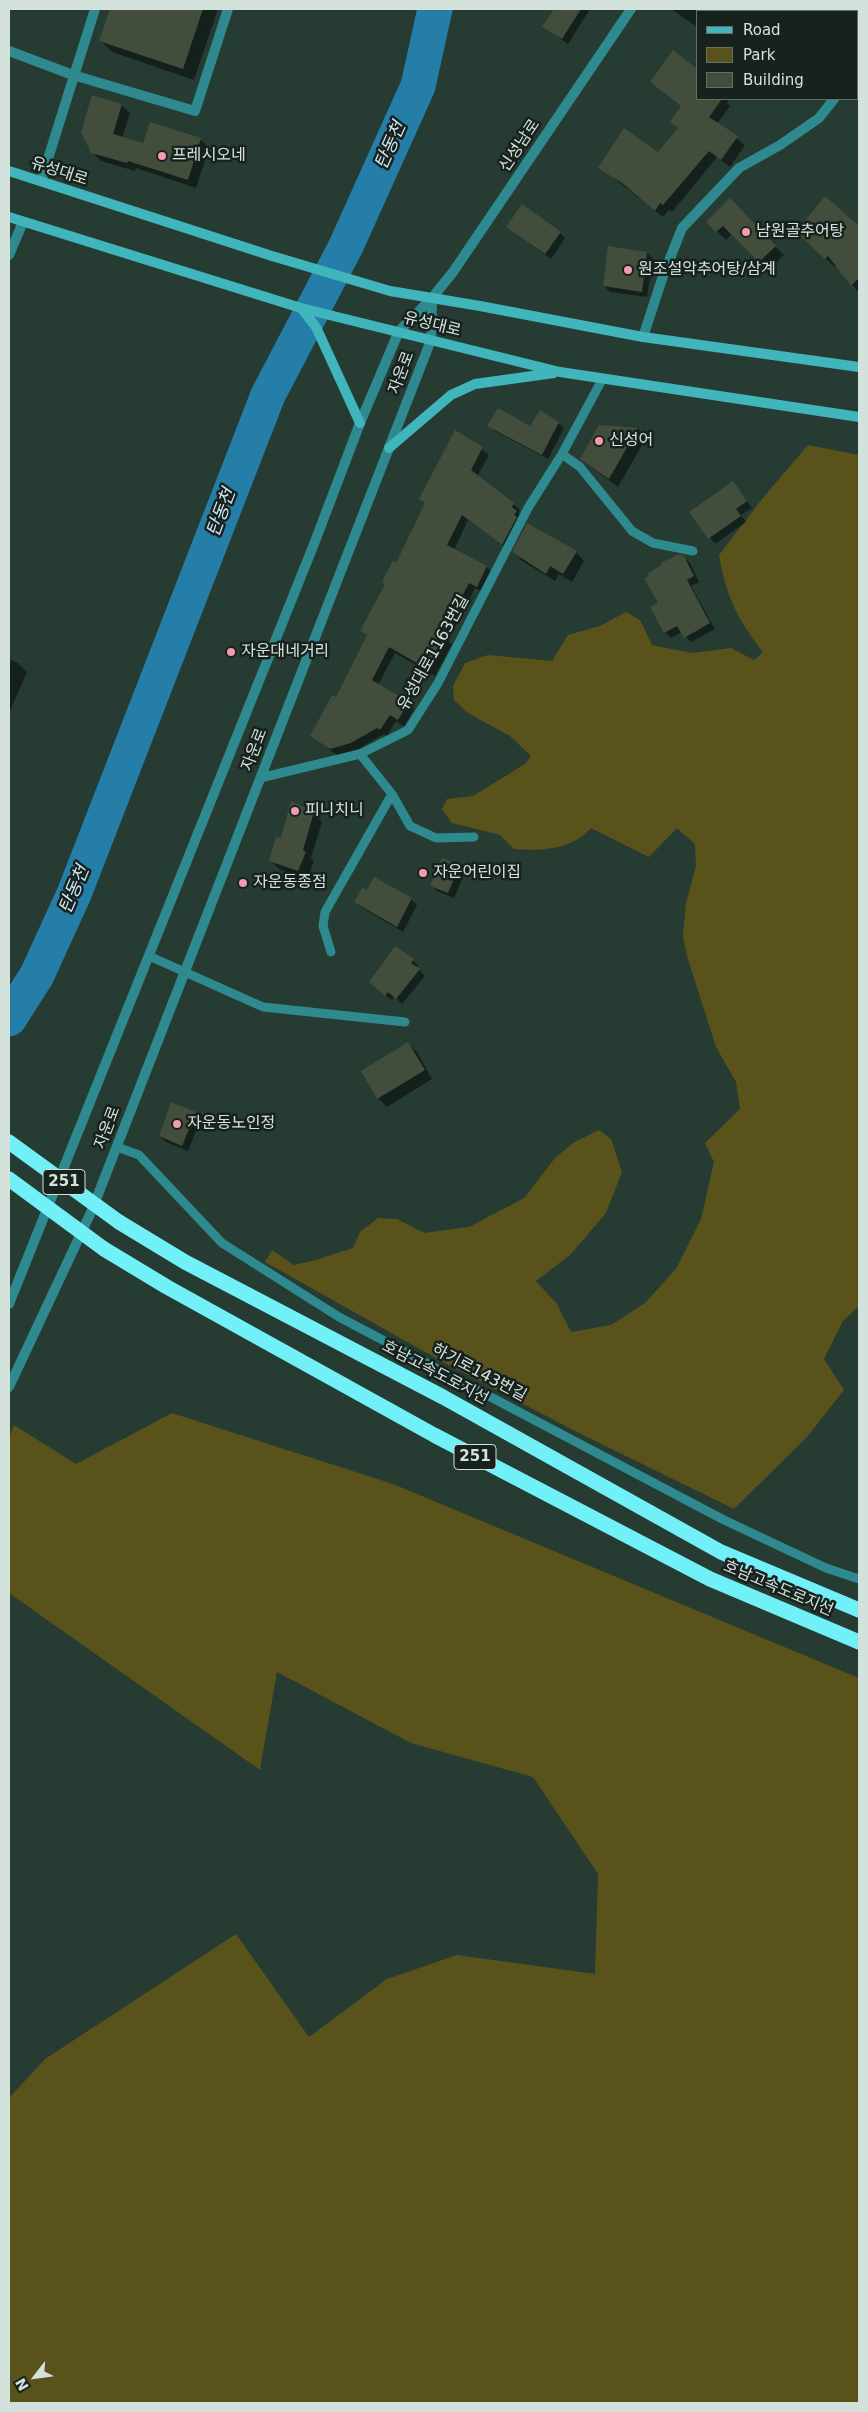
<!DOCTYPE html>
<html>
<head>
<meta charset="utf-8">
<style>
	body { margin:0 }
	#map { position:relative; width:868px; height:2412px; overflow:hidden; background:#263c33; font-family:"DejaVu Sans",sans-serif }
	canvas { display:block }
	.frame { position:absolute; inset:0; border:10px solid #d4e2dc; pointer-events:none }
	.legend { position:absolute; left:696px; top:10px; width:162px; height:90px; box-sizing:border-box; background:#17211d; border:1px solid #636e69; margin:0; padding:6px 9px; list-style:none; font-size:15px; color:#d4e2dc }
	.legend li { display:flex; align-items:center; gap:10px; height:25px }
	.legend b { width:25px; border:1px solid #636e69 }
	.north { position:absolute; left:10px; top:2352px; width:50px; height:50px; -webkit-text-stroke:4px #17211d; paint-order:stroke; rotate:240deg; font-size:14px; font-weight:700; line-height:20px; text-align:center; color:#d4e2dc }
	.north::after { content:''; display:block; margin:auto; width:18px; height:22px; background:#d4e2dc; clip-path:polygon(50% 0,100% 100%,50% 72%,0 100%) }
</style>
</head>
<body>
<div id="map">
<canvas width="868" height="2412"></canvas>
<div class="frame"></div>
<ul class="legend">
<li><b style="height:6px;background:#40b5bb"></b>Road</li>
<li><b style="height:14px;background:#59521b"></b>Park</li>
<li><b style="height:14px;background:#424d3c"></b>Building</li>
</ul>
<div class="north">N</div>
</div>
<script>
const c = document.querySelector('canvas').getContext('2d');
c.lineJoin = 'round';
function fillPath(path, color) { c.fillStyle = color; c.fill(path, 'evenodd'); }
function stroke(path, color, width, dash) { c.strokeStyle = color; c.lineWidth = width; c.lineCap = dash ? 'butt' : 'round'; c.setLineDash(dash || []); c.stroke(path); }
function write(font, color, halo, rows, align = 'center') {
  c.font = font + ' "DejaVu Sans","Noto Sans KR",sans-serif'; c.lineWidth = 5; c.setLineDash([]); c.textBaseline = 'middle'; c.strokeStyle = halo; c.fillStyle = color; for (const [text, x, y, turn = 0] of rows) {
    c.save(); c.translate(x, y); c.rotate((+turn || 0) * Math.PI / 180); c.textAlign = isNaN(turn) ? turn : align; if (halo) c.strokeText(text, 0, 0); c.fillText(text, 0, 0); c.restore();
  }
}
fillPath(new Path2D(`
	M808,445L859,455V1306L843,1321L824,1359L844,1390L807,1437L734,1509L573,1430L443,1362L265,1262L272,1250L294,1265L316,1260L353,1248L360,1232L378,1218L397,1219L424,1233L469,1227L524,1198L555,1158L573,1143L599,1130L611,1139L622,1172L606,1213L570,1255L536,1281L557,1304L571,1332L611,1325L645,1303L676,1269L701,1219L714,1162L705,1143L740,1109L736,1082L716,1047L687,956L683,936L686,903L696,866L695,844L677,828L649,857L591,828C572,850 541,851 514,849L500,835L452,823L442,809L447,799L473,796L525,764L531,756L510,736L468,713L454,700L453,686L465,663L488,655L552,661L568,635L600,626L626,612L640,620L652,645L692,653L731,648L754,660L763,652C737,619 726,596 719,555L762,499Z
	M172,1413L393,1484L859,1678V2403H9V2098L45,2059L236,1934L309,2037L387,1979L457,1955L595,1974L598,1874L533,1777L411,1743L277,1672L260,1770L9,1593V1438L14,1425L76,1464Z`), '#59521b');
fillPath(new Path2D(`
	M111,9H218L194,80L112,52L101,41Z
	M555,9H590L568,44L544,27Z
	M671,9H701L704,11H697V27Z
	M651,82L697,99H730L727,103L730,106L717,124L745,145L730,167L717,157L672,212L669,210L663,217L600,167L658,154L679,129L672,122L682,107Z
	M121,105L130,113L122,138L144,144L200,139L209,148L196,188L136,168L135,171L101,161L92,152Z
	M825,198L859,228V293L837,265L835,267L806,240Z
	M730,200L784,255L768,270L732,234L726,240L708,222Z
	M514,232L560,233L565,238L551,259Z
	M647,253L653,258L647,297L610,292L604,286Z
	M558,423L564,428L548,459L495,431L489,426L531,427Z
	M600,426L638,429L646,438L618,487L581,459Z
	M456,432L489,455L477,477L513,504L520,510L518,513L523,518L509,550L468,520L454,550L487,567L493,574L483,592L475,588L448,641L452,644L435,676L395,653L378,685L414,709L404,726L396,721L387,736L384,734L358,749L337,755L312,736L337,699L367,636L362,631L397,564L426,503L421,498Z
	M733,483L752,508L741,515L746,522L715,544L691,512Z
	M514,552H576L584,561L572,582L559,574L555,581L522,561Z
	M684,557L690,563L699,582L691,586L715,629L691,642L682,632L671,638L665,632L659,604Z
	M9,659L18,663L27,672L9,713Z
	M313,813L322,822L311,858L314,861L307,879L279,869L271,861Z
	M459,866L465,872L454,898L437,891L431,885Z
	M411,899L417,905L403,932L361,907L355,902Z
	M413,960L418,966L417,968L425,976L402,1004L395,997L392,1000L376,988Z
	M408,1044L417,1052L432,1079L387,1107L378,1098Z
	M195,1113L201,1118L188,1151L166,1142L160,1136Z`), '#0007');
stroke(new Path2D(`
	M9,1019L37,975L74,894L268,395L346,246L418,86L435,9`), '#257ea7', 35);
fillPath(new Path2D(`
	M110,9H203L183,69L99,41Z
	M554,9H581L562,39L542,27Z
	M673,50L697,69V99H722L709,117L738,136L721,160L709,151L663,205L660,203L655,211L622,183L598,168L624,128L658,152L678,128L670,122L681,106L650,82Z
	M92,95L122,104L113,134L143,143L150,122L201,138L188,180L128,161L127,163L91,153L81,132Z
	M825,196L859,226V278L851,286L828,256L825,259L796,232Z
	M730,198L776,246L759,262L723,226L716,232L706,222Z
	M522,204L561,232L545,254L506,227Z
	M608,246L647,252L642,292L603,286Z
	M498,408L530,426L540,410L559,422L542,455L487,426Z
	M599,425L638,428L609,479L580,459Z
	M455,430L483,447L471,470L514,503L512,507L517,511L514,515L517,517L502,545L462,515L447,545L487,566L477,587L469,583L442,635L446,637L429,670L389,647L372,680L409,702L398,720L390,715L380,730L377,728L351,743L330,749L310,736L332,695L336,697L367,635L360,631L385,584L382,582L393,560L396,563L415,524L425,502L419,499Z
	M733,481L747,501L736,509L741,516L708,539L689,512Z
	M527,523L577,551L563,574L550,566L546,574L512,552Z
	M679,554L684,556L694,576L687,580L710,623L684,638L677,626L664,633L650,607L658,603L644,578L649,576L648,573L662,565L661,563Z
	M291,801L314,812L303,850L306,852L298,871L269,861L276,837L281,838Z
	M442,858L460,865L448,893L430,886Z
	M374,877L412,898L397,927L354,902L362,888L367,890Z
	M395,946L414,959L411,963L420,969L396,999L388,992L385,996L369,982Z
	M408,1042L425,1070L377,1099L361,1071Z
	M171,1102L196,1112L182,1146L159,1136Z`), '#424d3c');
stroke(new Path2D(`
	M562,454L580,467L632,531L653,543L693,551
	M360,754L392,794L410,826L436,838L474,837
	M260,778L360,754L408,730L438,683L528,508L562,454L603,378
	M331,952L323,926L325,912L392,794
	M149,956L263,1007L405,1022
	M117,1147L139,1155L222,1243L339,1317L724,1520L826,1568L859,1579`), '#2e8a8f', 9);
stroke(new Path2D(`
	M852,11V9
	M9,51L73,75L195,111L228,9
	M857,91L859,94
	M41,181L95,9
	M9,255L23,222
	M643,337L663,276L682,228L739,168L780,145L819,118L834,99`), '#2e8a8f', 10);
stroke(new Path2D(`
	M9,1304L314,544L360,423L399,331L432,298L453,272L631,9
	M9,1387L92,1210L431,340L432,298`), '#2e8a8f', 10);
stroke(new Path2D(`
	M9,171L272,256L390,291L480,306L643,337L859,367
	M9,217L301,308L560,372L859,417
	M301,308L316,327L360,423
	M389,448L451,395L475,384L554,373`), '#40b5bb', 10);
stroke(new Path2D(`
	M119,1222L185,1262L443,1397L721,1552L859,1610
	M104,1249L167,1287L434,1435L710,1579L859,1642`), '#71f0f7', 15);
stroke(new Path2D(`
	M9,1142L119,1222
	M9,1179L104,1249`), '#71f0f7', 15);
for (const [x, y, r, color] of [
	[162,156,5,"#f19ab1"],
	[746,232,5,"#f19ab1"],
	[628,270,5,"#f19ab1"],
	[599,441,5,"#f19ab1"],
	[231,652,5,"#f19ab1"],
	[295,811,5,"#f19ab1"],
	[423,873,5,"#f19ab1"],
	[243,883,5,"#f19ab1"],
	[177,1124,5,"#f19ab1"]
]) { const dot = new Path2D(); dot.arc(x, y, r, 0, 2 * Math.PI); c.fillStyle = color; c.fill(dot); stroke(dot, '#17211d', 2); }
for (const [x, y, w] of [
	[64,1182,42],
	[475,1457,42]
]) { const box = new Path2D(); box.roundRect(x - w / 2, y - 12.5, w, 25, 4); c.fillStyle = '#17211d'; c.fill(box); stroke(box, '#d4e2dc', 1); }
write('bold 15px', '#d4e2dc', null, [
	["251",64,1182],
	["251",475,1457]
]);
write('16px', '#d4e2dc', '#17211d', [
	["신성남로",520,146,-56],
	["유성대로",59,172,18],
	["유성대로",432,325,14],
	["자운로",402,373,-69],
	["유성대로1163번길",434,653,-61],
	["자운로",255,750,-69],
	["자운로",108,1128,-69],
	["호남고속도로지선",435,1373,28],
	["하기로143번길",479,1373,28],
	["호남고속도로지선",778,1589,23]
]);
write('16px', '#d4e2dc', '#17211d', [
	["프레시오네",172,156],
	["남원골추어탕",756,232],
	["원조설악추어탕/삼계",638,270],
	["신성어",609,441],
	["자운대네거리",241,652],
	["피니치니",305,811],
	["자운어린이집",433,873],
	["자운동종점",253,883],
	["자운동노인정",187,1124]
], 'left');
write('italic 18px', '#cfe7f5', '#17211d', [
	["탄동천",391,146,-66],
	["탄동천",222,513,-69],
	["탄동천",75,890,-67]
]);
</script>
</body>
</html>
